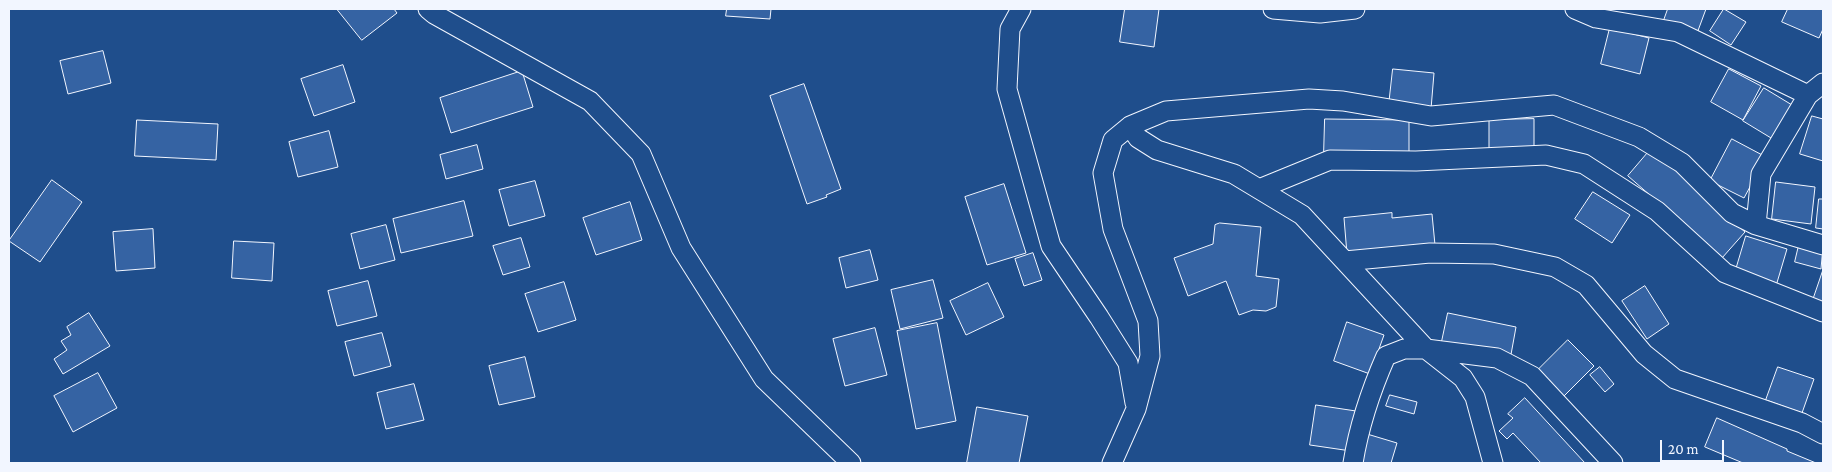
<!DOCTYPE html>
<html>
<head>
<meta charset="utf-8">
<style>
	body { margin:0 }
	#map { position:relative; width:1832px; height:472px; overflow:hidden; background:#1f4e8c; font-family:"Crimson Pro",serif }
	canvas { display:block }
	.frame { position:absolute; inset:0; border:10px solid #f2f6ff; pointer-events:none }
	.scale { position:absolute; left:1660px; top:440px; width:64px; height:22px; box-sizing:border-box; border:2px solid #f2f6ff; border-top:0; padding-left:6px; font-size:15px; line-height:18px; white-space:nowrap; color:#f2f6ff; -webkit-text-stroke:4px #1f4e8c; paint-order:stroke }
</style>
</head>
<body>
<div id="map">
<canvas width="1832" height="472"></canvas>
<div class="frame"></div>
<div class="scale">20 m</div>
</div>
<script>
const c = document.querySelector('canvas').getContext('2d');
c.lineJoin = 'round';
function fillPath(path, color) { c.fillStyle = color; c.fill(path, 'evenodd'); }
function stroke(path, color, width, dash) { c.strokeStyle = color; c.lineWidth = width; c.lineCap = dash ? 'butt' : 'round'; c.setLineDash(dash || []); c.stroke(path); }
const building = new Path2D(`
	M337,9H394L397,13L362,40Z
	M727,9H771L770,19L726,16Z
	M1125,9H1159L1154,47L1120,42Z
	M1668,9H1706L1696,36L1663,23Z
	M1724,9L1746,22L1731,45L1710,31Z
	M1788,9H1823V29L1819,38L1782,22Z
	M1610,28L1649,38L1640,74L1601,64Z
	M103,51L111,83L68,94L60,61Z
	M343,65L355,102L314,116L301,79Z
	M1393,69L1434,73L1431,109L1389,105Z
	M1729,69L1761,86L1743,120L1711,102Z
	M522,71L533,107L451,133L440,98Z
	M804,84L841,189L826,195L827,197L807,204L770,96Z
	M1764,88L1797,108L1776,141L1743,121Z
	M1812,116L1823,119V161L1800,154Z
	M1325,119L1409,120V155L1324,154Z
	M1534,119V155H1489V120Z
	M137,120L218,124L216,160L135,156Z
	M329,131L338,167L298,177L289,142Z
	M1732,139L1766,157L1744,198L1710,181Z
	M477,145L483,169L446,179L440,155Z
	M1651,149L1745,232L1722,258L1628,176Z
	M52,180L82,202L40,262L9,241Z
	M535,181L545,216L509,226L499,190Z
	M1776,182L1815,187L1811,224L1772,219Z
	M1004,184L1026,253L987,265L965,197Z
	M1593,192L1630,215L1612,243L1575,219Z
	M1819,199H1823V229L1816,228Z
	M464,201L473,236L401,253L393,219Z
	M630,202L642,240L596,255L583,218Z
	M1392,213V218L1432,214L1435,245L1347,254L1344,218Z
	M1220,223L1261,227L1256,276L1279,279L1276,307L1266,311L1253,310L1239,315L1226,281L1188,296L1174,258L1213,244L1215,225Z
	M386,225L395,260L360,269L351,234Z
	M153,229L155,268L116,271L113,232Z
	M1746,236L1787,249L1776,286L1735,273Z
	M521,238L530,267L503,275L493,246Z
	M234,241L274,243L272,281L232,278Z
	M1800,241L1823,246L1821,269L1795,262Z
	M870,250L878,280L846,288L839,258Z
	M1033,253L1042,280L1024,286L1015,259Z
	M1823,270V307L1812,303Z
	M933,280L943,318L900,329L891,290Z
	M368,281L377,316L337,326L328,291Z
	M564,282L576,320L538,332L525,294Z
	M988,283L1004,317L966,335L950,301Z
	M1645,286L1669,324L1647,339L1622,301Z
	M89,313L110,346L63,374L54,359L67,350L61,341L71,335L67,327Z
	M1448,313L1516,327L1510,360L1441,346Z
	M1347,322L1384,335L1370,374L1334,361Z
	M937,323L956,421L916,429L897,331Z
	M875,328L887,375L845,386L833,339Z
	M382,333L391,366L354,376L345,342Z
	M1568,340L1594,366L1564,396L1538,370Z
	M525,357L535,397L499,405L489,366Z
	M1600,367L1614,384L1605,392L1590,375Z
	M1778,367L1814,379L1802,413L1766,400Z
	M98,373L117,408L73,432L54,396Z
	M414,384L424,420L386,429L377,393Z
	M1390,395L1417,402L1414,414L1386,406Z
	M1525,398L1585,463H1541L1513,433L1507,439L1499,431L1513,418L1508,414Z
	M1316,405L1356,411L1351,451L1310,445Z
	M977,407L1028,416L1019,463H967Z
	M1717,418L1787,449V451L1816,463H1743L1705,447Z
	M1367,434L1397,443L1391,463H1358Z`);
fillPath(building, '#3563a3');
stroke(building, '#f2f6ff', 1);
const minor = new Path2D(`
	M428,9L434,14L590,101L641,154L681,248L764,379L851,463
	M1021,9L1010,29L1007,89L1051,246L1099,317L1128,363L1135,403
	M1273,9L1320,13L1355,9
	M1575,9L1596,18L1678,32L1808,95
	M1130,126L1138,138L1157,150L1234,174L1302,215L1426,349L1463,378L1475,397L1493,463
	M1259,189L1330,160L1416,161L1546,155L1584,164L1657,211L1725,273L1823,312
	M1756,225L1761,174L1808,95L1823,83
	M1345,261L1430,253L1494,254L1555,267L1586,285L1644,354L1675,379L1802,423L1823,434
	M1112,463L1136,409L1150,356L1148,321L1113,229L1103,173L1113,140L1130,126L1166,111L1309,99L1343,101L1431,116L1554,105L1639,137L1682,163L1732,213L1756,225L1823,245
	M1353,463C1359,426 1371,390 1386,356L1404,349H1426L1497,358L1532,376L1613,463`);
stroke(minor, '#f2f6ff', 21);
stroke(minor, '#1f4e8c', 19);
</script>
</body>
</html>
